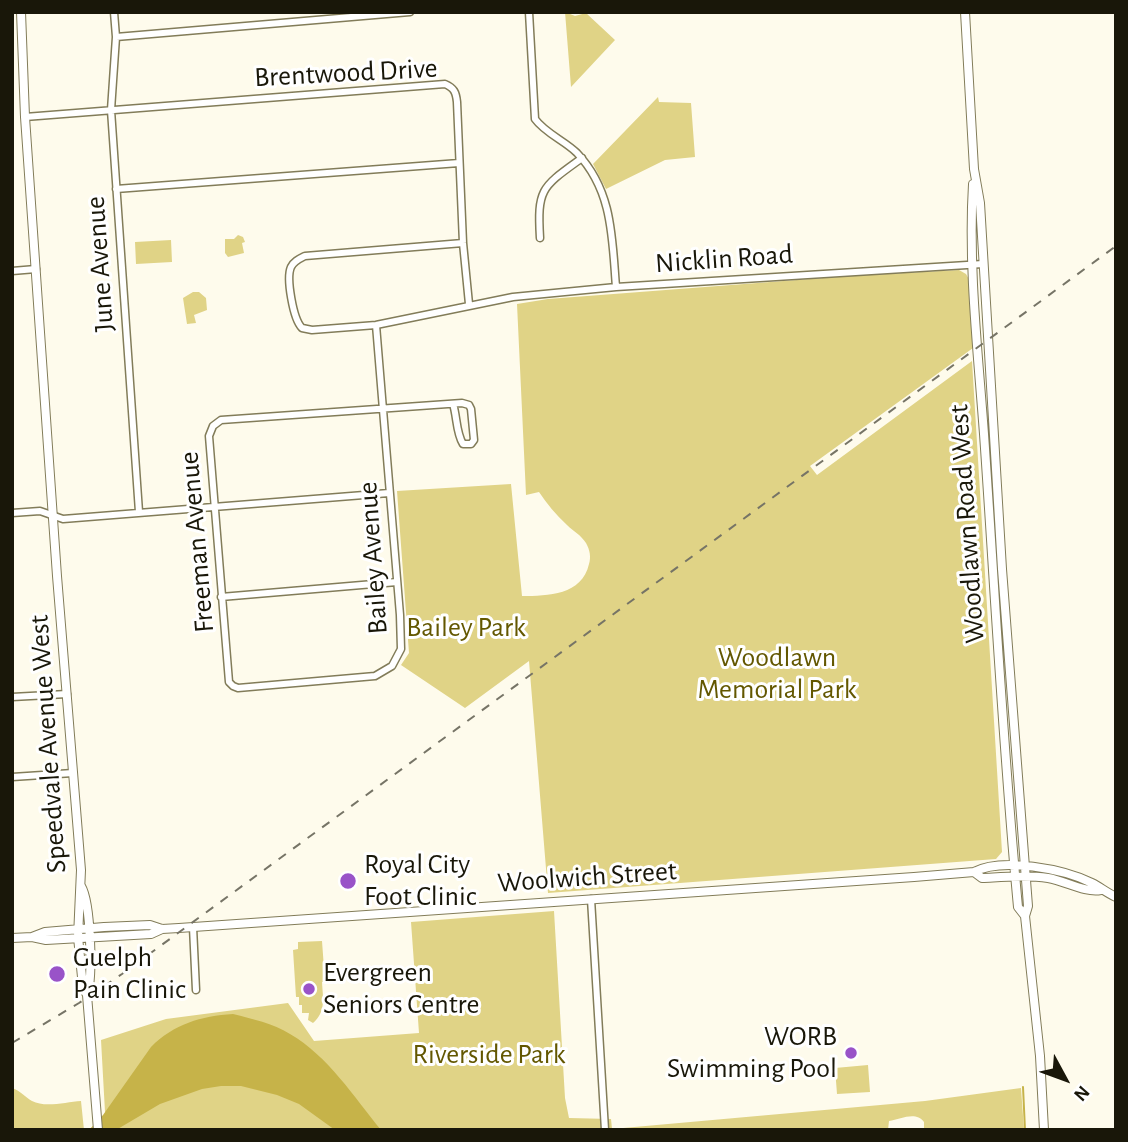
<!DOCTYPE html>
<html>
<head>
<meta charset="utf-8">
<style>
	body { margin:0 }
	#map { position:relative; width:1128px; height:1142px; overflow:hidden; background:#fefbec; font-family:"Alegreya Sans",sans-serif }
	canvas { display:block }
	.frame { position:absolute; inset:0; border:14px solid #191709; pointer-events:none }
	.north { position:absolute; left:1030px; top:1044px; width:70px; height:70px; -webkit-text-stroke:5px #fff; paint-order:stroke; rotate:131deg; font-size:19px; font-weight:700; line-height:28px; text-align:center; color:#191709 }
	.north::after { content:''; display:block; margin:auto; width:24px; height:32px; background:#191709; clip-path:polygon(50% 0,100% 100%,50% 72%,0 100%) }
</style>
</head>
<body>
<div id="map">
<canvas width="1128" height="1142"></canvas>
<div class="frame"></div>
<div class="north">N</div>
</div>
<script>
const c = document.querySelector('canvas').getContext('2d');
c.lineJoin = 'round';
function fillPath(path, color) { c.fillStyle = color; c.fill(path, 'evenodd'); }
function stroke(path, color, width, dash) { c.strokeStyle = color; c.lineWidth = width; c.lineCap = dash ? 'butt' : 'round'; c.setLineDash(dash || []); c.stroke(path); }
function write(font, color, halo, rows, align = 'center') {
  c.font = font + ' "Alegreya Sans",sans-serif'; c.lineWidth = 6; c.setLineDash([]); c.textBaseline = 'middle'; c.strokeStyle = halo; c.fillStyle = color; for (const [text, x, y, turn = 0] of rows) {
    c.save(); c.translate(x, y); c.rotate((+turn || 0) * Math.PI / 180); c.textAlign = isNaN(turn) ? turn : align; if (halo) c.strokeText(text, 0, 0); c.fillText(text, 0, 0); c.restore();
  }
}
fillPath(new Path2D(`
	M565,12L575,16L586,13L615,40L571,87Z
	M658,97L659,102L691,103L695,157L665,160L606,189L593,164Z
	M238,235L243,237L245,242L242,243L244,253L228,257L225,253V239H234Z
	M171,240L172,262L136,264L135,242Z
	M959,270L966,274L970,281L973,348L810,466L817,475L972,361L1002,852L996,859L548,893L529,661L465,708L401,665L409,653L397,491L511,484L522,596C548,596 582,595 589,564C591,557 590,550 586,543C581,535 573,531 567,525C556,515 547,504 539,492L526,495L517,304L548,299L849,276Z
	M193,292H199L206,298L207,310L194,315L196,323L187,324L183,298Z
	M554,911L565,1098L569,1118L611,1119L612,1129L925,1101L1021,1088L1024,1130H924V1122C916,1111 901,1119 889,1121L888,1130H106L101,1040L166,1019L288,1003L314,1041L419,1033L411,922Z
	M322,941L325,982H322C323,999 326,1012 313,1023L308,1020L309,1013H302V1005H299V997H296L293,950L298,949V942Z
	M868,1065L870,1092L837,1094L835,1068Z
	M12,1088C21,1091 25,1097 32,1101C45,1108 66,1102 81,1101L84,1130H12Z`), '#e0d386');
fillPath(new Path2D(`
	M233,1014C252,1019 273,1023 290,1034C328,1056 354,1097 381,1130H335L299,1104L277,1095L241,1086H221L202,1089L160,1104L116,1130H89L103,1115L151,1047C174,1024 201,1016 233,1014Z`), '#c6b349');
stroke(new Path2D(`
	M1023,1087L1025,1130`), '#c6b349', 2);
const minor = new Path2D(`
	M114,12L116,37L111,110L139,512
	M529,12L535,119C545,133 565,141 577,153C613,191 612,238 616,287
	M116,37L410,12
	M25,117L445,84C454,88 456,92 457,102L463,243L469,304
	M116,189L459,163
	M540,238C537,188 542,187 582,158
	M463,243L305,256C299,259 294,261 291,267C286,278 293,319 302,328L312,330L376,325L513,297L616,287L983,264
	M12,271L36,269
	M376,325L400,615L401,649L392,666L375,676L238,688L233,686L229,682L209,436L213,426L221,420L462,403L469,405L471,409L474,440L471,444H463C456,433 457,416 453,404
	M12,513L40,511L63,519L389,493
	M221,597L397,582
	M12,697L67,694
	M12,777L73,773
	M591,899L605,1130
	M193,927L196,990`);
const major = new Path2D(`
	M21,12L25,117L57,576L81,870L78,937L83,987L87,995L98,1130
	M965,12L974,169L980,203L1002,569L1028,906L1025,916L1040,1056L1044,1130
	M973,184C968,267 978,352 984,434C995,592 1003,749 1018,907L1025,916
	M974,872L982,878C1004,877 1026,875 1048,878C1066,881 1084,893 1101,890
	M81,886C91,903 93,977 87,995
	M32,937L45,932L104,927L150,925L162,929L179,928L914,877L974,872C1002,857 1064,869 1092,883C1100,887 1107,893 1116,897
	M12,938L32,937L46,940L151,934L162,929`);
stroke(minor, '#827c59', 9);
stroke(major, '#827c59', 10);
stroke(minor, '#fff', 6);
stroke(major, '#fff', 8);
stroke(new Path2D(`
	M12,1043L79,1003L122,974L1116,246`), '#767466', 2, [9, 9]);
for (const [x, y, r, color] of [
	[348,881,9,"#9953c8"],
	[57,974,9,"#9953c8"],
	[309,989,7,"#9953c8"],
	[851,1053,7,"#9953c8"]
]) { const dot = new Path2D(); dot.arc(x, y, r, 0, 2 * Math.PI); c.fillStyle = color; c.fill(dot); stroke(dot, '#fff', 2.5); }
write('28px', '#191709', '#fff', [
	["Brentwood Drive",346,73,-3],
	["Nicklin Road",724,259,-4],
	["June Avenue",100,264,-94],
	["Woodlawn Road West",967,524,-94],
	["Freeman Avenue",197,542,-95],
	["Bailey Avenue",373,558,-94],
	["Speedvale Avenue West",48,744,-94],
	["Woolwich Street",587,877,-4]
]);
write('28px', '#635700', '#fff', [
	["Bailey Park",466,628],
	["Woodlawn",777,658],
	["Memorial Park",777,690],
	["Riverside Park",489,1055]
]);
write('28px', '#191709', '#fff', [
	["Royal City",364,865],
	["Foot Clinic",364,897],
	["Guelph",73,958],
	["Pain Clinic",73,990],
	["Evergreen",323,973],
	["Seniors Centre",323,1005],
	["WORB",837,1037,"right"],
	["Swimming Pool",837,1069,"right"]
], 'left');
</script>
</body>
</html>
